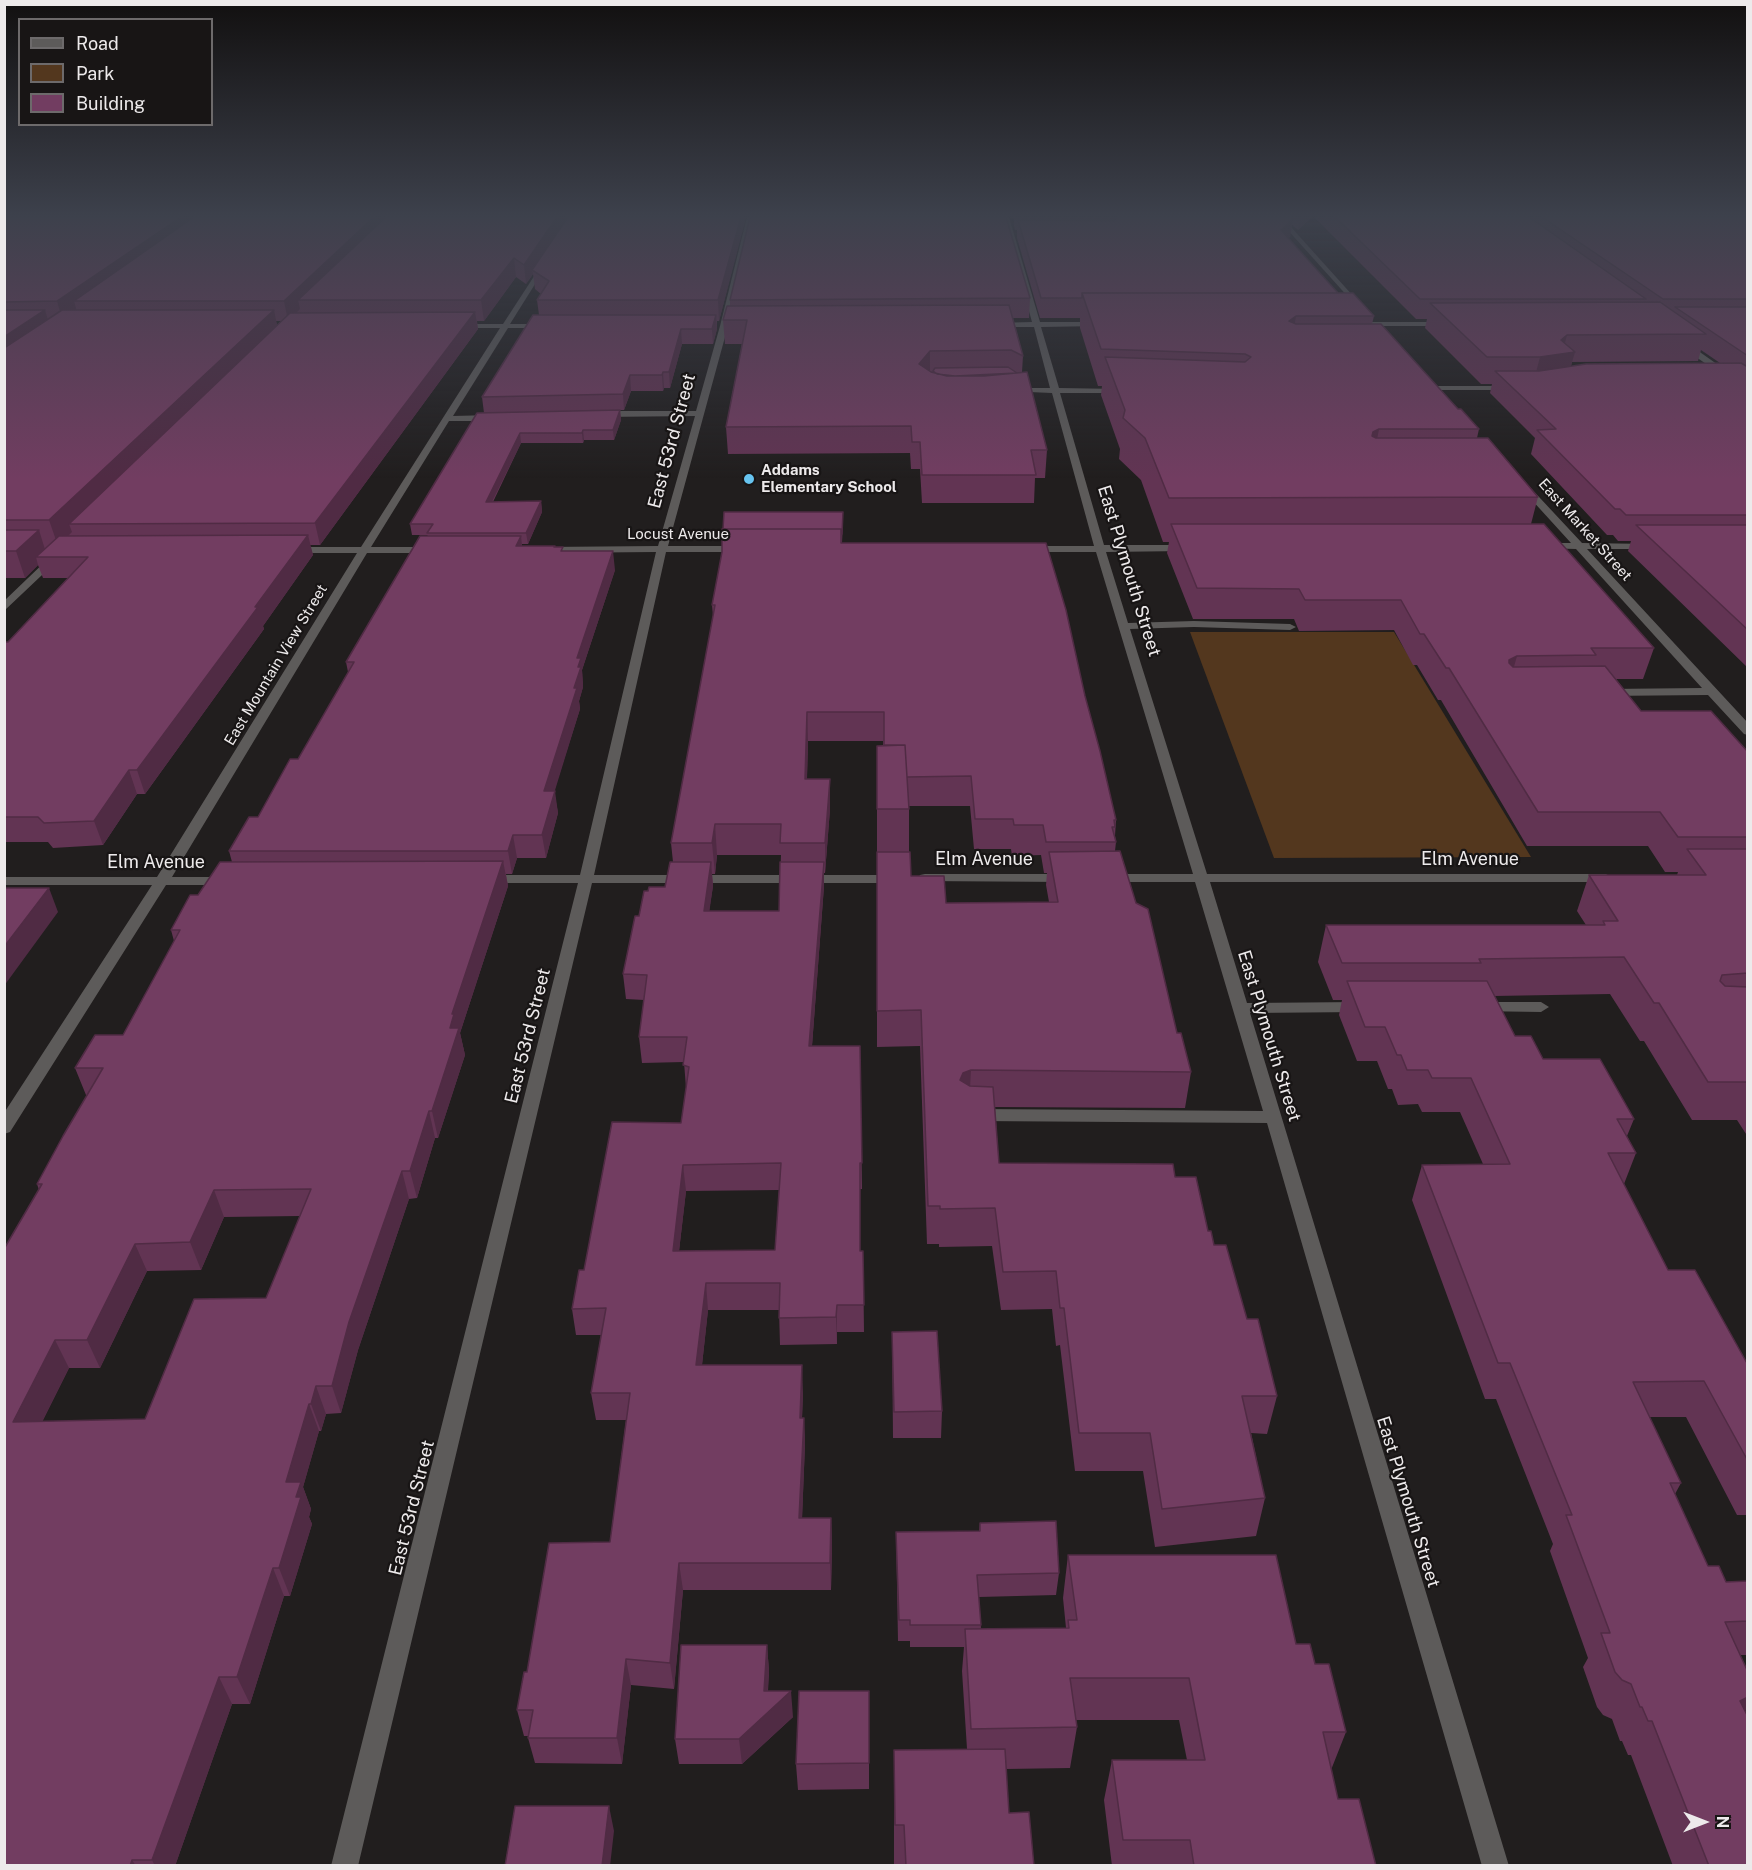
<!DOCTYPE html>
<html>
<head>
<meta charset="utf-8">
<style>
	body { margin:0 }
	#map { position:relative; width:1752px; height:1870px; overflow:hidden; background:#211e1e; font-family:"Public Sans",sans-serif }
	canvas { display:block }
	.frame { position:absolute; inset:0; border:6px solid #edeaeb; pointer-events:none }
	.legend { position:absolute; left:18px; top:18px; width:195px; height:108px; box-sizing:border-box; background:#181515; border:2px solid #6d6a6b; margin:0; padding:8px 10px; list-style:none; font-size:18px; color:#edeaeb }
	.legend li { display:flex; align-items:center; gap:12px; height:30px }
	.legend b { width:30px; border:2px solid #6d6a6b }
	.north { position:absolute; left:1674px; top:1792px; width:60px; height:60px; -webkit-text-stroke:4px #181515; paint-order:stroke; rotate:90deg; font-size:16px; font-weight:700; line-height:24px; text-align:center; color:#edeaeb }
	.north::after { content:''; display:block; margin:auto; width:21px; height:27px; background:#edeaeb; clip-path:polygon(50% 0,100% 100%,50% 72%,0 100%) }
</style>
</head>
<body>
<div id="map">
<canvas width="1752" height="1870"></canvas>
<div class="frame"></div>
<ul class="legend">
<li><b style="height:8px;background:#5d5b5a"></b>Road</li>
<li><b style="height:16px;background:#53371e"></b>Park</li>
<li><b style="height:16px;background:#723d61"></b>Building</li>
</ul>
<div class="north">N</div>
</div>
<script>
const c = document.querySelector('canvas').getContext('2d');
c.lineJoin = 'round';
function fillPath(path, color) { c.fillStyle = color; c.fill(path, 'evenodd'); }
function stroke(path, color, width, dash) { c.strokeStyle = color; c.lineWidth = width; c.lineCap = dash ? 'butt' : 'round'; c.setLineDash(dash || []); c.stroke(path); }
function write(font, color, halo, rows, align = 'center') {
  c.font = font + ' "Public Sans",sans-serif'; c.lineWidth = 4.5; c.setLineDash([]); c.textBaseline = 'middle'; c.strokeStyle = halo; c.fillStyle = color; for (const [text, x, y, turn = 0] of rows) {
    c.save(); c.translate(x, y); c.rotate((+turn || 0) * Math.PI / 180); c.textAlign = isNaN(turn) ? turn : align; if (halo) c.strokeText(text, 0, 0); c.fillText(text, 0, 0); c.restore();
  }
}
fillPath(new Path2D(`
	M1190,632H1394L1531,857L1274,858Z`), '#53371e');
fillPath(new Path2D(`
	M747,217H753L728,326L668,546H742L747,549L742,552H666L594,875H895L902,879L895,883H592L358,1866H331L578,883H487L480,879L487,875H580L656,552L544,553L539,550L544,547L658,546L695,416L600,417L596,414L600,411H696L720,326Z
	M1003,217H1009L1040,322H1099L1103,324L1099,326L1041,327L1059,388L1120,389L1124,391L1120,393H1060L1104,545H1186L1191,548L1186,551L1106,552L1128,623L1194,621L1290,624L1296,627L1290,630L1194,627L1130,629L1207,874H1606L1613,878L1606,882H1210L1247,1003L1361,1002L1369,1007L1361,1012L1250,1013L1509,1866H1482L1267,1123L976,1121L970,1119L967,1115L970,1111L976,1109L1263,1111L1195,882H1108L1101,878L1108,874H1193L1096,552H1027L1022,549L1027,546H1094L1052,393L1029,392L1013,398L1009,396L1028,388H1050L1034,327H994L990,325L994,323L1032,322Z
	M1276,217H1282L1363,307V309H1359Z
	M542,264L547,265L510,324H544L548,326L544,328H508L453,416L492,415L496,418L492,421H449L371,547H430L435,550L430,553H367L172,877H226L233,881L226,885H166L10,1132L4,1134V1113L152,885H4V877H157L357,553H292L287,550L292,547H361L500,328H457L453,326L457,324H503Z
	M1363,322H1444L1448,324L1444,326H1360Z
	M1681,343H1687L1748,386V392L1681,347Z
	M1436,386H1511L1515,388L1511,390H1433L1432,388Z
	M1520,483H1526L1582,543L1652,544V548L1648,549H1587L1748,723V735L1744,734L1708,695L1603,696L1601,693L1607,689L1702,688L1576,549L1539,548V544L1543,543H1571L1520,487Z
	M51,556L60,558L4,611V601Z
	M925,874H1066L1073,878L1066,882L920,881L918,878L920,875Z
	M1481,1002H1541L1549,1007L1541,1012L1475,1011L1473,1007L1475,1003Z`), '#5d5b5a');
fillPath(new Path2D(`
	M4,217H746L719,321H717V329L713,344H682L670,388H664L663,391H631L624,410H620L621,420L614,440H584L583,443H521L493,502L541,501L542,512L528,544H522V546L555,547L563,551L615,570L582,670L583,687L579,701L580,709L554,791L558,813L546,858H517L512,874H506L508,886L460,1033L465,1055L438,1138H435L417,1198L409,1199L358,1350L341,1413L326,1414L321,1431H319L303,1487L311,1509L309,1517L312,1524L290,1596H284L250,1704H232L175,1866H4L39,1190L37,1184L87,1095H86L75,1068L123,1035L174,941L171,930L198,895L232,862L229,851L258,817L298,759L348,672L346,662L428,536L427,535H412L410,524L484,413L482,397L539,315L537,300L541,294L535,289L533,274L526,284L516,277L484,321H477L478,329L320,545H310L313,555L263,626L264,629L145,794H137L103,845L53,848L48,842H4V642H8L68,578H43L38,565L25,578H4ZM276,321H282L277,325ZM300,1216L266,1298L145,1419L42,1422L69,1368H100L147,1271L201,1270L224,1217Z
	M1011,217H1312L1298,230L1292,225L1290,237L1288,239L1338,293L1374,316L1372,324L1479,429L1477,438L1538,497L1531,524L1654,648L1643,679H1616L1641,711L1748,752V1137L1737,1120H1692L1644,1041H1640L1610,994L1494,996L1515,1036L1543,1059L1634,1119L1627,1136L1636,1153L1624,1184L1668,1270L1748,1365V1515H1737L1686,1417H1649L1681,1483L1675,1494L1708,1566L1726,1582L1748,1581V1655H1740L1745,1711L1748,1866H1673L1631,1755H1628L1622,1741H1620L1612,1719L1603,1715L1597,1707L1583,1667L1588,1658L1550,1551L1553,1544L1496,1399H1485L1412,1200L1422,1165L1483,1164L1460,1112H1422L1418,1104L1398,1105L1392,1089H1388L1377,1061H1357L1339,1015L1342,1000H1333L1318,962L1326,925H1586L1577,911L1589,875H1677L1678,872H1665L1648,846H1527L1441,700H1438L1417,665H1413L1394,630L1299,631L1294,619H1193L1167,553L1169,542H1163L1141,480L1119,459L1120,449L1101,395L1102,386H1098L1080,328V318H1040L1017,238V230H1015L1014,226V218Z
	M1314,217H1748V668L1628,551L1631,541H1618L1613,535H1607L1531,454L1535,438L1490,393L1492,384H1481L1425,328L1427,319H1416ZM1701,350L1720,363L1571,366L1572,362L1698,361Z
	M1030,298L1029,318H1013L1023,356L1022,372L1047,450L1045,478H1035L1034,503H922L920,469H911L910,453L728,454L726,427L742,344H725L723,320L730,306V300Z
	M843,522L842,543L1085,696L1116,820L1115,836L1116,842L1115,851L1191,1072L1185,1108L995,1107L999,1163L1175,1177L1208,1231L1247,1319L1277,1396L1267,1434L1251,1433L1265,1498L1256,1536L1155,1547L1143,1471H1075L1060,1345L1056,1346L1052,1309L1001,1310L992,1246L939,1247V1244H927L920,1046L877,1047V746L883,745V741H808L807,779H830V809L825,873H824V886L812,1046H860L862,1189H860V1251H863L864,1332H837V1344L780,1345L779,1310H708L702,1365L803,1392L802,1418H804L805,1444L802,1518H831L832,1545L831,1590H683L674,1689L631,1685L622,1764L535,1763L528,1738L529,1736H524L517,1710L527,1672L610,1542L626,1420H596L591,1393L601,1335H576L572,1309L584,1270L681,1123L686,1088L684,1062L642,1063L639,1037L644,1000L626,999L623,974L639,916L648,891L665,887L673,862L671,843L713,616L712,605ZM909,806H970L974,849H1011L1012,856L1041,855L1044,873H1047L1046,885L1049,902L946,903L911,876L909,852ZM717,855H781L779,911H709L713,886L712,874H715ZM779,1190L775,1250L679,1251L686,1191Z
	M892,1332L942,1411L941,1438H893Z
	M980,1523L1059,1573L1056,1595L979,1597L981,1629L1066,1628L1063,1598L1068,1555L1296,1644L1315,1664L1346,1732L1331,1770L1338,1799L1376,1866H1112L1104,1800L1112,1760H1187L1179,1720H1076L1077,1727L1070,1768L1006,1769L1009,1813L1034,1866L894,1865V1750L967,1749L962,1671L964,1647H910V1641H898L896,1532L979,1531Z
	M767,1645L769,1671L768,1691L793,1717L742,1764H679L675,1739Z
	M869,1691V1789L798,1790L796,1764Z`), '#623453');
fillPath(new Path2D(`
	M181,217H210L74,301L77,312L63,322L57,301Z
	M374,217H396L298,300L300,309L288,321L284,301Z
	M557,217H571L532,270L533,274L526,284L524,265Z
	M741,217H746L719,321L718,300Z
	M1300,217H1312L1298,230Z
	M1293,219L1290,237L1278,248L1281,230Z
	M514,258L516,277L484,321L481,300Z
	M45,310L51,330L4,363V337Z
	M274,310L278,330L69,524L72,532L58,546L49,520Z
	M475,312L478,329L320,545L315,523Z
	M716,315L717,329L713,344L712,329Z
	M1296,316L1290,352L1289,321Z
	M681,329L682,344L670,388L669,372Z
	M1567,335L1562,354L1575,352L1567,379L1533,384L1540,357Z
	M930,351V376L919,364Z
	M663,372L664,388L663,391L662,375Z
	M630,375L631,391L624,410L623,394Z
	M620,410L621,420L614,440L613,430Z
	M1379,429L1371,471L1373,432Z
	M583,430L584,440L583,443L582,433Z
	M520,433L521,443L487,512L486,502Z
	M541,501L542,512L528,544L526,533Z
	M39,530L47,556L36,557L38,565L25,578L16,551Z
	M308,535L313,555L263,626L264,629L145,794L137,770Z
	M521,536L523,555L516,546Z
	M613,551L615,570L582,670L583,687L579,701L580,709L548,813L544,791L574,688L577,658Z
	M1517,656L1508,688L1509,660Z
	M807,712L808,741L806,809L805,779Z
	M129,770L137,794L103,845L94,821Z
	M830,779V809L825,873V843Z
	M555,791L558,813L546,858L542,835Z
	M715,824L717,855L715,874L712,843Z
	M513,835L517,858L512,874L508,851Z
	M503,861L508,886L460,1033L465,1055L438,1138L432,1111L452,1014Z
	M711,862L713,886L706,935L704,911Z
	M824,862V886L810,1072L809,1046Z
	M49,888L58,912L4,986V947Z
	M971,1070L969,1107L960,1080L963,1073Z
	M429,1111L435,1138L417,1198L410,1171Z
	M683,1165L686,1191L676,1277L673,1251Z
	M402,1171L409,1199L358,1350L341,1413L332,1386L349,1322Z
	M214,1190L224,1217L201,1270L190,1242Z
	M135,1244L147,1271L100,1368L87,1340Z
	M706,1283L708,1310L699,1392L696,1365Z
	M837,1305V1344L836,1317Z
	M55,1340L69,1368L28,1450L13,1422Z
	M802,1365L803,1392L801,1444L800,1418Z
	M316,1386L326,1414L321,1431L311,1404Z
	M309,1404L319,1431L303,1487L311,1509L309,1517L312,1524L290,1596L279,1568L286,1482Z
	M804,1418L805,1444L801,1545L799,1518Z
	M831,1518L832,1545L831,1590L830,1563Z
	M679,1563L683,1590L674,1689L670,1663Z
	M273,1568L284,1596L250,1704L237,1677Z
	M767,1645L769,1671L766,1714L791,1691L793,1717L742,1764L739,1739L764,1691Z
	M626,1659L631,1685L622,1764L617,1738Z
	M219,1677L232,1704L175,1866H155L152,1860Z
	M1748,1697V1707L1734,1727L1740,1701Z
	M609,1806L614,1831L610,1866H602Z
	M132,1860L136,1866H130Z`), '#502b44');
const building = new Path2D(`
	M4,217H181L57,301L4,302Z
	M194,217H374L284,301H74Z
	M386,217H557L524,265L514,258L481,300H298Z
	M568,217H741L718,300H537L549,281L532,270Z
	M750,217H1006L1030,298L730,300Z
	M1118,217H1291L1293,219L1281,230L1338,293H1082V298H1041L1018,220L1114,221Z
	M1335,217H1529L1646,299H1420Z
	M1542,217H1748V299H1663Z
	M1082,293H1353L1374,316H1296L1289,321L1296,324H1381L1458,409H1461L1479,429H1379L1373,432L1372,436L1376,438H1488L1538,497L1169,498L1145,438L1123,418L1125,410L1105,357L1245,362L1251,357L1245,354L1101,349Z
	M1660,302L1706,334L1567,335L1561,340L1575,352L1540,357H1487L1430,303Z
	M1009,305L1023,356L1011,350L930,351L919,364L931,372L947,376H984L1027,372L1047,450H1031L1036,475H922L920,442H912L911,426L726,427L747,320H723L727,306Z
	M1675,307H1748V356Z
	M4,310H45L4,337Z
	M62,310H274L49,520H4V348Z
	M475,312L315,523L69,524L290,313Z
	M533,315H716L712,329H681L669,372H663L662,375H630L623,394L482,397Z
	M1741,363L1748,367V515H1626L1620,509H1615L1537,430L1556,429L1495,371H1539L1586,364Z
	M1008,367L1017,373L955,376L937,374L933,371L935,368Z
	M620,410L613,430H583L582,433H520L486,502L541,501L526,533H427L433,524H410L477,413Z
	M724,512H843L842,534H841V529H723Z
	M1171,524H1544L1654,648H1591L1596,655L1517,656L1509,660V663L1513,667L1605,666L1641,711H1711L1748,752V837H1678L1660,812H1538L1449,668H1446L1424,634H1420L1401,600H1305L1299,589L1197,588Z
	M1636,525H1748V630Z
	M722,529H841V543H1046L1066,610L1085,696L1100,751L1116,820H1114L1115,827H1112L1116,842H1046L1043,825H1014L1013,819H975L971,776L907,777L905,745H884V712H807L805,779H830L825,843H780L781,824H715L712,843H671L715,605H712L722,552Z
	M4,530H39L16,551H4Z
	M308,535L255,607H258L137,770H129L94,821L44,823L38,817H4V642H8L88,557H36L59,536Z
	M420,536H521L516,546H555L554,547H563L561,551H613L577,658H581L578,667H581L574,688H577L544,791H555L542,835H513L508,851H229L249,817H258L290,759H298L354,662H346Z
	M905,745L909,809H877V746Z
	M1687,849H1748V973L1722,975L1720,981L1725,986L1748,987V1082H1708L1659,1003H1654L1624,957L1479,959L1481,963H1342L1326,925H1605L1603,921H1618L1589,875H1706Z
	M1120,851L1136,903L1148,909L1177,1033H1181L1191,1072L971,1070L963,1073L960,1080L970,1086L993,1087L999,1163L1173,1164L1175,1177H1196L1208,1231H1211L1214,1245H1226L1247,1319H1258L1277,1396H1242L1265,1498L1162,1509L1150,1433H1079L1064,1308H1060L1056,1271L1003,1272L995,1208L940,1209V1206H928L921,1010L877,1011V852H910L911,876H944L946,903L1058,902L1049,852Z
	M503,861L452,1014H454L450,1028H459L432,1111H429L410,1171H402L349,1322L332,1386H316L311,1404H309L286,1482H301L296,1497H301L279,1568H273L237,1677H219L152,1860H132L130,1866H4V1249L42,1184H37L63,1136L103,1068H75L95,1035H123L180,930H171L190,895H198L220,862ZM311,1189L266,1298L194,1299L145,1419L13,1422L55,1340H87L135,1244L190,1242L214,1190Z
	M670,862H711L704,911H779L780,862H824L809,1046H860L862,1163H860V1251H863L864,1305H837L836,1317L779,1318L780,1283H706L696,1365H802L800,1418H804L799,1518H831L830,1563H679L670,1663L626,1659L617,1738H528L533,1710H517L524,1672H527L549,1543L610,1542L630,1393H591L606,1308L572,1309L579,1270H584L612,1122L681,1123L689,1067L683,1065L687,1037H639L647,975L623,974L635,916H639L644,891H648L649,887H665ZM781,1163L775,1250L673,1251L683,1165Z
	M4,888H49L4,947Z
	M1347,981H1487L1515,1036H1531L1543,1059H1600L1634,1119H1617L1636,1153H1608L1668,1270H1695L1748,1365V1461L1704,1381L1633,1382L1681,1483H1670L1708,1566H1719L1726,1582L1748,1581V1621L1725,1622L1748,1672V1697L1740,1701L1748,1717V1866H1709L1652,1721H1648L1642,1707H1640L1631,1684L1622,1680L1615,1672L1601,1633H1610L1609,1630L1566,1515H1572L1510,1363H1498L1422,1165L1510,1164L1471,1078H1432L1428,1070H1407L1401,1055H1397L1385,1027H1365Z
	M937,1331L942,1411L894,1412L892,1332Z
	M1056,1521L1059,1573L977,1575L981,1625H910V1620H899L896,1532L980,1531V1523Z
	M1068,1555H1276L1296,1644H1310L1315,1664H1329L1346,1732H1323L1338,1799H1359L1376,1866H1194L1190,1840H1123L1112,1760H1205L1189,1678H1070L1077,1727L971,1729L965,1629L1069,1628L1068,1620H1077Z
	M681,1645H767L764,1691H791L739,1739H675Z
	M799,1691H869V1763L796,1764Z
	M1005,1749L1009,1813L1029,1812L1034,1866H906L904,1825H895L894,1750Z
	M515,1806H609L602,1866H505Z`);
fillPath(building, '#723d61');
stroke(building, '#502b44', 1.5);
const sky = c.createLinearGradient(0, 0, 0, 479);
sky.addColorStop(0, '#121010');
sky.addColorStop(0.45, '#3d414c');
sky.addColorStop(1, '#3d414c00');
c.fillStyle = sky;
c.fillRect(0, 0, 1752, 479);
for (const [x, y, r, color] of [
	[749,479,6,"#67c4f0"]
]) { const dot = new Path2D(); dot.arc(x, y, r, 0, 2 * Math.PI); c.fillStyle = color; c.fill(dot); stroke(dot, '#181515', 2); }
write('bold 15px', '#edeaeb', '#181515', [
	["Addams",761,470],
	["Elementary School",761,487]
], 'left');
write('15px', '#edeaeb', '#181515', [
	["East Market Street",1585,530,48],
	["Locust Avenue",678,534],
	["East Mountain View Street",276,665,-59]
]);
write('18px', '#edeaeb', '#181515', [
	["East 53rd Street",672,441,-75],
	["East Plymouth Street",1129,571,73],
	["Elm Avenue",984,859],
	["Elm Avenue",1470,859],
	["Elm Avenue",156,862],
	["East 53rd Street",528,1036,-76],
	["East Plymouth Street",1269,1036,73],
	["East Plymouth Street",1408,1502,73],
	["East 53rd Street",412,1508,-76]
]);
</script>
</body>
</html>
